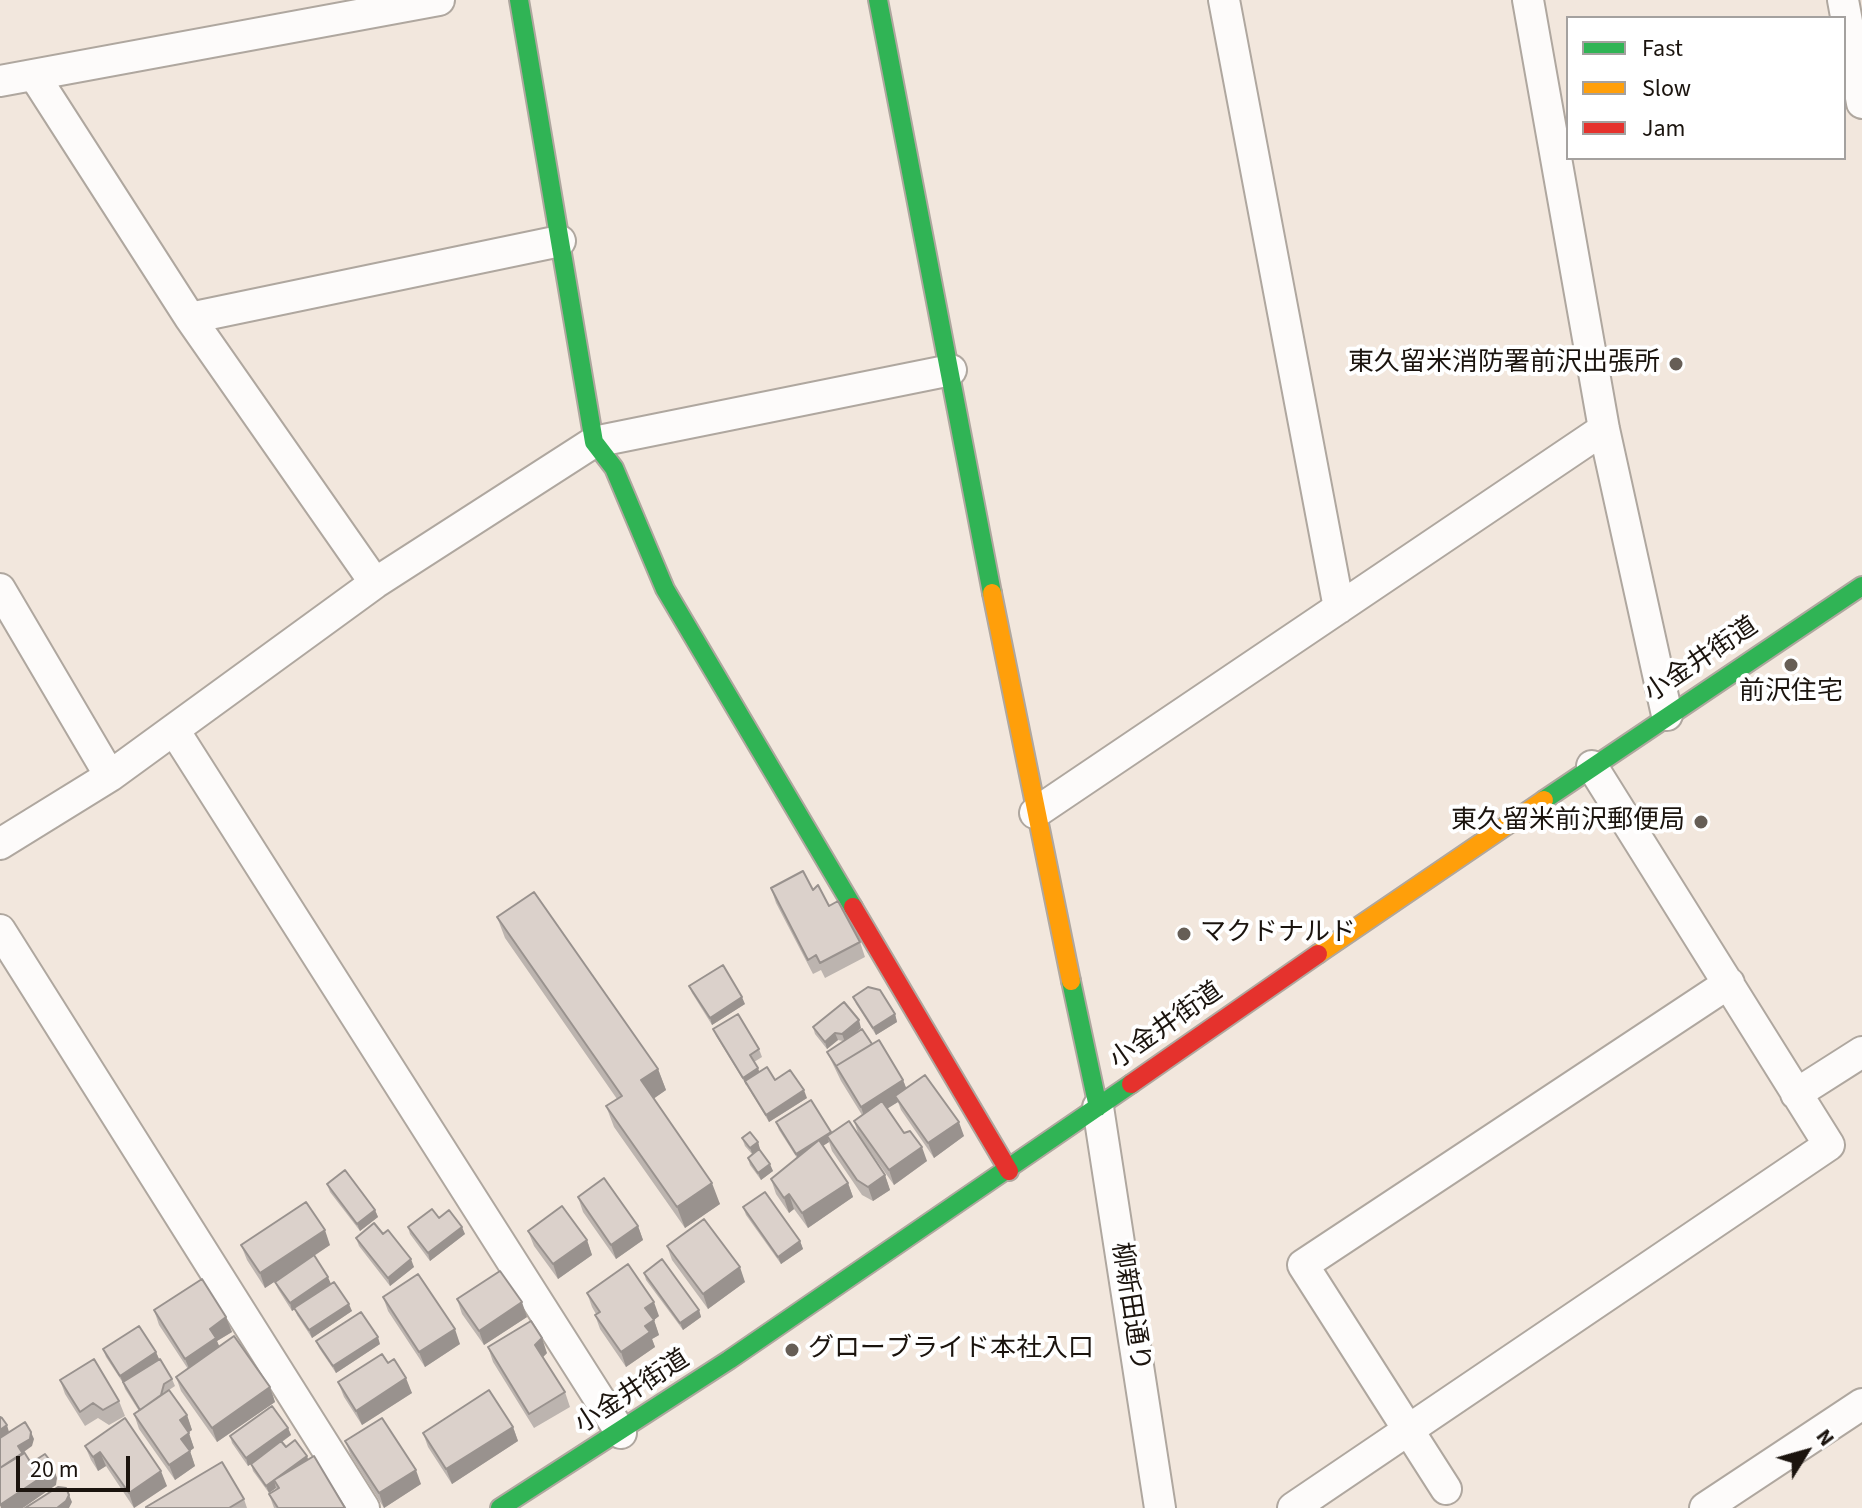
<!DOCTYPE html>
<html>
<head>
<meta charset="utf-8">
<style>
	body { margin:0 }
	#map { position:relative; width:1862px; height:1508px; overflow:hidden; background:#f2e7dd; font-family:"Source Sans 3",sans-serif }
	canvas { display:block }
	.legend { position:absolute; left:1566px; top:16px; width:280px; height:144px; box-sizing:border-box; background:#fff; border:2px solid #a4a19f; margin:0; padding:10px 14px; list-style:none; font-size:24px; color:#1b140e }
	.legend li { display:flex; align-items:center; gap:16px; height:40px }
	.legend b { width:40px; border:2px solid #a4a19f }
	.north { position:absolute; left:1766px; top:1412px; width:80px; height:80px; -webkit-text-stroke:6px #fff; paint-order:stroke; rotate:53deg; font-size:22px; font-weight:700; line-height:32px; text-align:center; color:#1b140e }
	.north::after { content:''; display:block; margin:auto; width:28px; height:36px; background:#1b140e; clip-path:polygon(50% 0,100% 100%,50% 72%,0 100%) }
	.scale { position:absolute; left:16px; top:1456px; width:114px; height:36px; box-sizing:border-box; border:4px solid #1b140e; border-top:0; padding-left:10px; font-size:24px; line-height:28px; white-space:nowrap; color:#1b140e; -webkit-text-stroke:6px #fff; paint-order:stroke }
</style>
</head>
<body>
<div id="map">
<canvas width="1862" height="1508"></canvas>
<ul class="legend">
<li><b style="height:10px;background:#30b455"></b>Fast</li>
<li><b style="height:10px;background:#ff9f0a"></b>Slow</li>
<li><b style="height:10px;background:#e5322d"></b>Jam</li>
</ul>
<div class="north">N</div>
<div class="scale">20 m</div>
</div>
<script>
const c = document.querySelector('canvas').getContext('2d');
c.lineJoin = 'round';
function stroke(path, color, width, dash) { c.strokeStyle = color; c.lineWidth = width; c.lineCap = dash ? 'butt' : 'round'; c.setLineDash(dash || []); c.stroke(path); }
function fillPath(path, color) { c.fillStyle = color; c.fill(path, 'evenodd'); }
function write(font, color, halo, rows, align = 'center') {
  c.font = font + ' "Source Sans 3","Noto Sans JP",sans-serif'; c.lineWidth = 8; c.setLineDash([]); c.textBaseline = 'middle'; c.strokeStyle = halo; c.fillStyle = color; for (const [text, x, y, turn = 0] of rows) {
    c.save(); c.translate(x, y); c.rotate((+turn || 0) * Math.PI / 180); c.textAlign = isNaN(turn) ? turn : align; if (halo) c.strokeText(text, 0, 0); c.fillText(text, 0, 0); c.restore();
  }
}
const street = new Path2D(`
	M1224,0L1339,608
	M1528,0L1604,429L1667,715
	M1843,0L1862,103
	M34,75L190,318L375,583
	M0,81L439,0
	M190,318L560,241
	M0,589L110,776
	M174,730L621,1433
	M1035,813L1604,429
	M0,844L110,776L375,583L594,442L951,370
	M0,930L364,1508
	M1796,1094L1862,1052
	M1098,1107L1160,1508
	M1446,1489L1303,1265L1729,983
	M1293,1508L1829,1145L1592,766
	M1705,1508L1862,1404`);
const fast = new Path2D(`
	M519,0L594,442L614,468L665,589L853,907
	M878,0L992,593
	M1544,800L1862,586
	M1071,981L1098,1107
	M500,1508L729,1360L1131,1084`);
const slow = new Path2D(`
	M992,593L1071,981
	M1318,954L1544,800`);
const jam = new Path2D(`
	M853,907L1009,1171
	M1131,1084L1318,954`);
stroke(street, '#afa79f', 34);
stroke(fast, '#afa79f', 22);
stroke(slow, '#afa79f', 22);
stroke(jam, '#afa79f', 22);
stroke(street, '#fdfbfa', 30);
stroke(fast, '#30b455', 18);
stroke(slow, '#ff9f0a', 18);
stroke(jam, '#e5322d', 18);
fillPath(new Path2D(`
	M771,888L813,890L829,906L860,942L865,957L825,978L821,970L813,974L776,903Z
	M497,917L658,1069L666,1090L654,1098L720,1204L685,1228L614,1127L606,1106L617,1099L505,938Z
	M689,986L745,1004L712,1025L692,993Z
	M853,997L895,1014L897,1022L876,1035L856,1004Z
	M813,1027L861,1028L852,1036L872,1044L903,1080L906,1088L964,1136L934,1158L901,1110L898,1102L887,1108L904,1133L927,1161L894,1185L859,1136L854,1121L862,1115L841,1081L827,1052L843,1041L838,1040L827,1049L815,1034Z
	M713,1029L759,1049L762,1057L754,1062L759,1072L807,1098L769,1122L716,1036Z
	M776,1122L832,1133L885,1175L890,1190L873,1201L862,1195L832,1151L829,1142L823,1146L848,1183L853,1197L808,1228L794,1209L789,1213L776,1194L771,1179L797,1158L779,1130Z
	M742,1138L758,1142L760,1150L773,1171L761,1180L750,1165L748,1158L752,1154L745,1146Z
	M327,1184L375,1210L378,1217L360,1231L330,1192Z
	M578,1197L638,1226L643,1240L616,1259L583,1212Z
	M743,1207L800,1241L803,1249L781,1264L746,1215Z
	M439,1218L465,1234L430,1261L410,1234L408,1227Z
	M528,1231L587,1240L592,1255L558,1279L534,1246Z
	M383,1234L414,1267L390,1286L359,1246L356,1238Z
	M241,1245H330L314,1256L331,1284L352,1311L312,1338L297,1315L295,1309L292,1311L278,1289L275,1282L289,1272L265,1288L247,1260Z
	M667,1246L745,1282L708,1309L672,1260Z
	M644,1273L699,1310L701,1317L683,1330L646,1280Z
	M587,1293L659,1316L654,1320L659,1335L652,1339L655,1347L626,1367L600,1329L595,1315L596,1314L592,1307Z
	M383,1297L460,1344L425,1367L388,1311Z
	M457,1299L527,1317L484,1345L462,1314Z
	M154,1310L226,1317L232,1332L217,1341L219,1346L270,1387L275,1402L217,1442L181,1391L176,1377L188,1369L159,1325Z
	M316,1341L380,1344L336,1373L319,1348Z
	M488,1347L547,1353L543,1357L565,1392L570,1407L534,1428L493,1362Z
	M103,1349L156,1352L159,1359L172,1379L175,1386L169,1390L187,1415L192,1430L188,1432L194,1448L190,1451L195,1466L175,1480L139,1429L134,1414L139,1411L125,1389L123,1383L106,1357Z
	M388,1363L412,1393L362,1425L344,1397L338,1382Z
	M60,1380L119,1401L125,1416L109,1425L98,1418L85,1426L65,1394Z
	M513,1427L518,1441L452,1484L428,1447L423,1433Z
	M288,1428L291,1435L282,1442L286,1447L307,1456L308,1459L345,1508H274L269,1494L277,1490L276,1488L269,1493L253,1471L251,1464L248,1466L232,1443L230,1436Z
	M345,1441L421,1484L384,1508L351,1456Z
	M85,1446L167,1486L134,1508L106,1466L98,1471L91,1460Z
	M244,1499L247,1508H146Z`), '#bcb4af');
fillPath(new Path2D(`
	M742,997L745,1004L712,1025L710,1018Z
	M895,1014L897,1022L876,1035L873,1028Z
	M859,1020L861,1028L845,1042L842,1034Z
	M835,1033L838,1040L827,1049L825,1042Z
	M758,1068L761,1076L746,1085L743,1078Z
	M658,1069L666,1090L649,1102L641,1080Z
	M903,1080L909,1095L895,1096L898,1102L866,1122L861,1107Z
	M804,1090L807,1098L769,1122L766,1115Z
	M959,1122L964,1136L934,1158L928,1143Z
	M831,1132L834,1139L827,1136L829,1142L799,1161L796,1154Z
	M758,1142L760,1149L753,1156L750,1148Z
	M922,1147L927,1161L894,1185L889,1170Z
	M770,1164L773,1171L761,1180L758,1173Z
	M885,1175L890,1190L873,1201L868,1187Z
	M712,1183L720,1204L685,1228L677,1207Z
	M848,1183L853,1197L808,1228L802,1213Z
	M789,1194L794,1209L789,1213L784,1198Z
	M375,1210L378,1217L360,1231L357,1224Z
	M638,1226L643,1240L616,1259L611,1245Z
	M462,1227L465,1234L430,1261L428,1253Z
	M325,1230L330,1245L265,1288L260,1273Z
	M587,1240L592,1255L558,1279L553,1264Z
	M800,1241L803,1249L781,1264L778,1257Z
	M411,1259L414,1267L390,1286L388,1278Z
	M740,1267L745,1282L708,1309L703,1294Z
	M328,1277L331,1284L292,1311L290,1303Z
	M522,1302L527,1317L484,1345L479,1331Z
	M654,1302L659,1316L654,1320L659,1335L652,1339L655,1347L626,1367L621,1352L645,1326V1308Z
	M349,1304L352,1311L312,1338L309,1330Z
	M699,1310L701,1317L683,1330L680,1323Z
	M226,1317L232,1332L217,1341L222,1353L191,1373L185,1359L210,1329Z
	M455,1329L460,1344L425,1367L419,1352Z
	M378,1337L380,1344L336,1373L333,1366Z
	M542,1338L547,1353L541,1359L535,1345Z
	M156,1352L159,1359L123,1383L120,1376Z
	M406,1378L412,1393L362,1425L356,1411Z
	M270,1387L275,1402L217,1442L212,1428Z
	M187,1415L192,1430L185,1435L180,1420Z
	M7,1425L9,1432L0,1439V1430Z
	M513,1427L518,1441L452,1484L446,1469Z
	M288,1428L291,1435L248,1466L246,1458Z
	M31,1432L34,1439L32,1446L21,1454L18,1446Z
	M189,1433L194,1448L187,1453L181,1439Z
	M190,1451L195,1466L175,1480L169,1465Z
	M100,1452L106,1466L98,1471L93,1457Z
	M307,1456L309,1463L274,1480Z
	M52,1463L57,1478L56,1485L23,1508H1L0,1505Z
	M416,1470L421,1484L384,1508L379,1493Z
	M161,1471L167,1486L134,1508L129,1493Z
	M274,1480L276,1488L269,1493L266,1486Z
	M69,1495L72,1502L69,1508H57Z`), '#99928e');
const building = new Path2D(`
	M803,871L813,890L818,885L829,906L838,901L860,942L820,963L816,955L808,960L771,888Z
	M534,892L658,1069L641,1080L712,1183L677,1207L606,1106L622,1096L497,917Z
	M723,965L742,997L710,1018L689,986Z
	M868,987L880,990L895,1014L873,1028L853,997Z
	M844,1002L859,1020L842,1034L835,1033L825,1042L813,1027Z
	M738,1014L759,1049L750,1055L758,1068L743,1078L713,1029Z
	M862,1029L872,1044L836,1066L827,1052Z
	M879,1040L903,1080L861,1107L836,1066Z
	M767,1067L775,1080L790,1070L804,1090L766,1115L745,1081Z
	M925,1075L959,1122L928,1143L895,1096Z
	M811,1100L831,1132L796,1154L776,1122Z
	M882,1101L904,1133L910,1131L922,1147L889,1170L854,1121Z
	M849,1121L885,1175L868,1187L857,1180L827,1136Z
	M750,1132L758,1142L750,1148L742,1138Z
	M819,1140L848,1183L802,1213L789,1194L784,1198L771,1179Z
	M759,1149L770,1164L758,1173L748,1158Z
	M345,1170L375,1210L357,1224L327,1184Z
	M604,1178L638,1226L611,1245L578,1197Z
	M765,1192L800,1241L778,1257L743,1207Z
	M306,1202L325,1230L260,1273L241,1245Z
	M562,1206L587,1240L553,1264L528,1231Z
	M432,1209L439,1218L449,1210L462,1227L428,1253L408,1227Z
	M704,1219L740,1267L703,1294L667,1246Z
	M374,1223L383,1234L388,1230L411,1259L388,1278L356,1238Z
	M314,1255L328,1277L290,1303L275,1282Z
	M662,1259L699,1310L680,1323L644,1273Z
	M628,1264L654,1302L645,1308L654,1320L645,1326L650,1332L621,1352L595,1315L600,1312L587,1293Z
	M500,1271L522,1302L479,1331L457,1299Z
	M418,1274L455,1329L419,1352L383,1297Z
	M202,1279L226,1317L210,1329L216,1338L185,1359L154,1310Z
	M334,1282L349,1304L309,1330L294,1308Z
	M361,1312L378,1337L333,1366L316,1341Z
	M531,1321L542,1338L535,1345L565,1392L529,1414L488,1347Z
	M139,1326L156,1352L120,1376L103,1349Z
	M234,1336L270,1387L212,1428L176,1377Z
	M382,1354L388,1363L394,1359L406,1378L356,1411L338,1382Z
	M94,1359L119,1401L103,1410L93,1403L80,1412L60,1380Z
	M160,1359L172,1379L164,1384L161,1395L140,1410L123,1382Z
	M169,1390L187,1415L180,1420L189,1433L181,1439L190,1451L169,1465L134,1414Z
	M489,1390L513,1427L446,1469L423,1433Z
	M272,1406L288,1428L246,1458L230,1436Z
	M0,1417L2,1418L7,1425L0,1430Z
	M125,1418L161,1471L129,1493L100,1452L93,1457L85,1446Z
	M382,1418L416,1470L379,1493L345,1441Z
	M25,1422L31,1432L30,1439L18,1446L23,1454L0,1468V1438Z
	M295,1440L307,1456L266,1486L251,1464L281,1441L286,1447Z
	M24,1452L31,1463L45,1454L52,1463L51,1471L0,1505V1468Z
	M314,1456L345,1508H278L269,1494L279,1488L274,1480Z
	M222,1462L244,1499L229,1508H146V1507Z
	M58,1487L66,1488L69,1495L66,1501L57,1508H25Z`);
fillPath(building, '#dbd1cb');
stroke(building, '#99928e', 2);
for (const [x, y, r, color] of [
	[1676,364,8,"#665e56"],
	[1791,665,8,"#665e56"],
	[1701,822,8,"#665e56"],
	[1184,934,8,"#665e56"],
	[792,1350,8,"#665e56"]
]) { const dot = new Path2D(); dot.arc(x, y, r, 0, 2 * Math.PI); c.fillStyle = color; c.fill(dot); stroke(dot, '#fff', 3); }
write('26px', '#1b140e', '#fff', [
	["東久留米消防署前沢出張所",1660,364],
	["前沢住宅",1791,693,"center"],
	["東久留米前沢郵便局",1685,822],
	["マクドナルド",1200,934,"left"],
	["グローブライド本社入口",808,1350,"left"]
], 'right');
write('26px', '#1b140e', '#fff', [
	["小金井街道",1702,661,-34],
	["小金井街道",1167,1027,-35],
	["柳新田通り",1129,1307,81],
	["小金井街道",633,1393,-33]
]);
</script>
</body>
</html>
